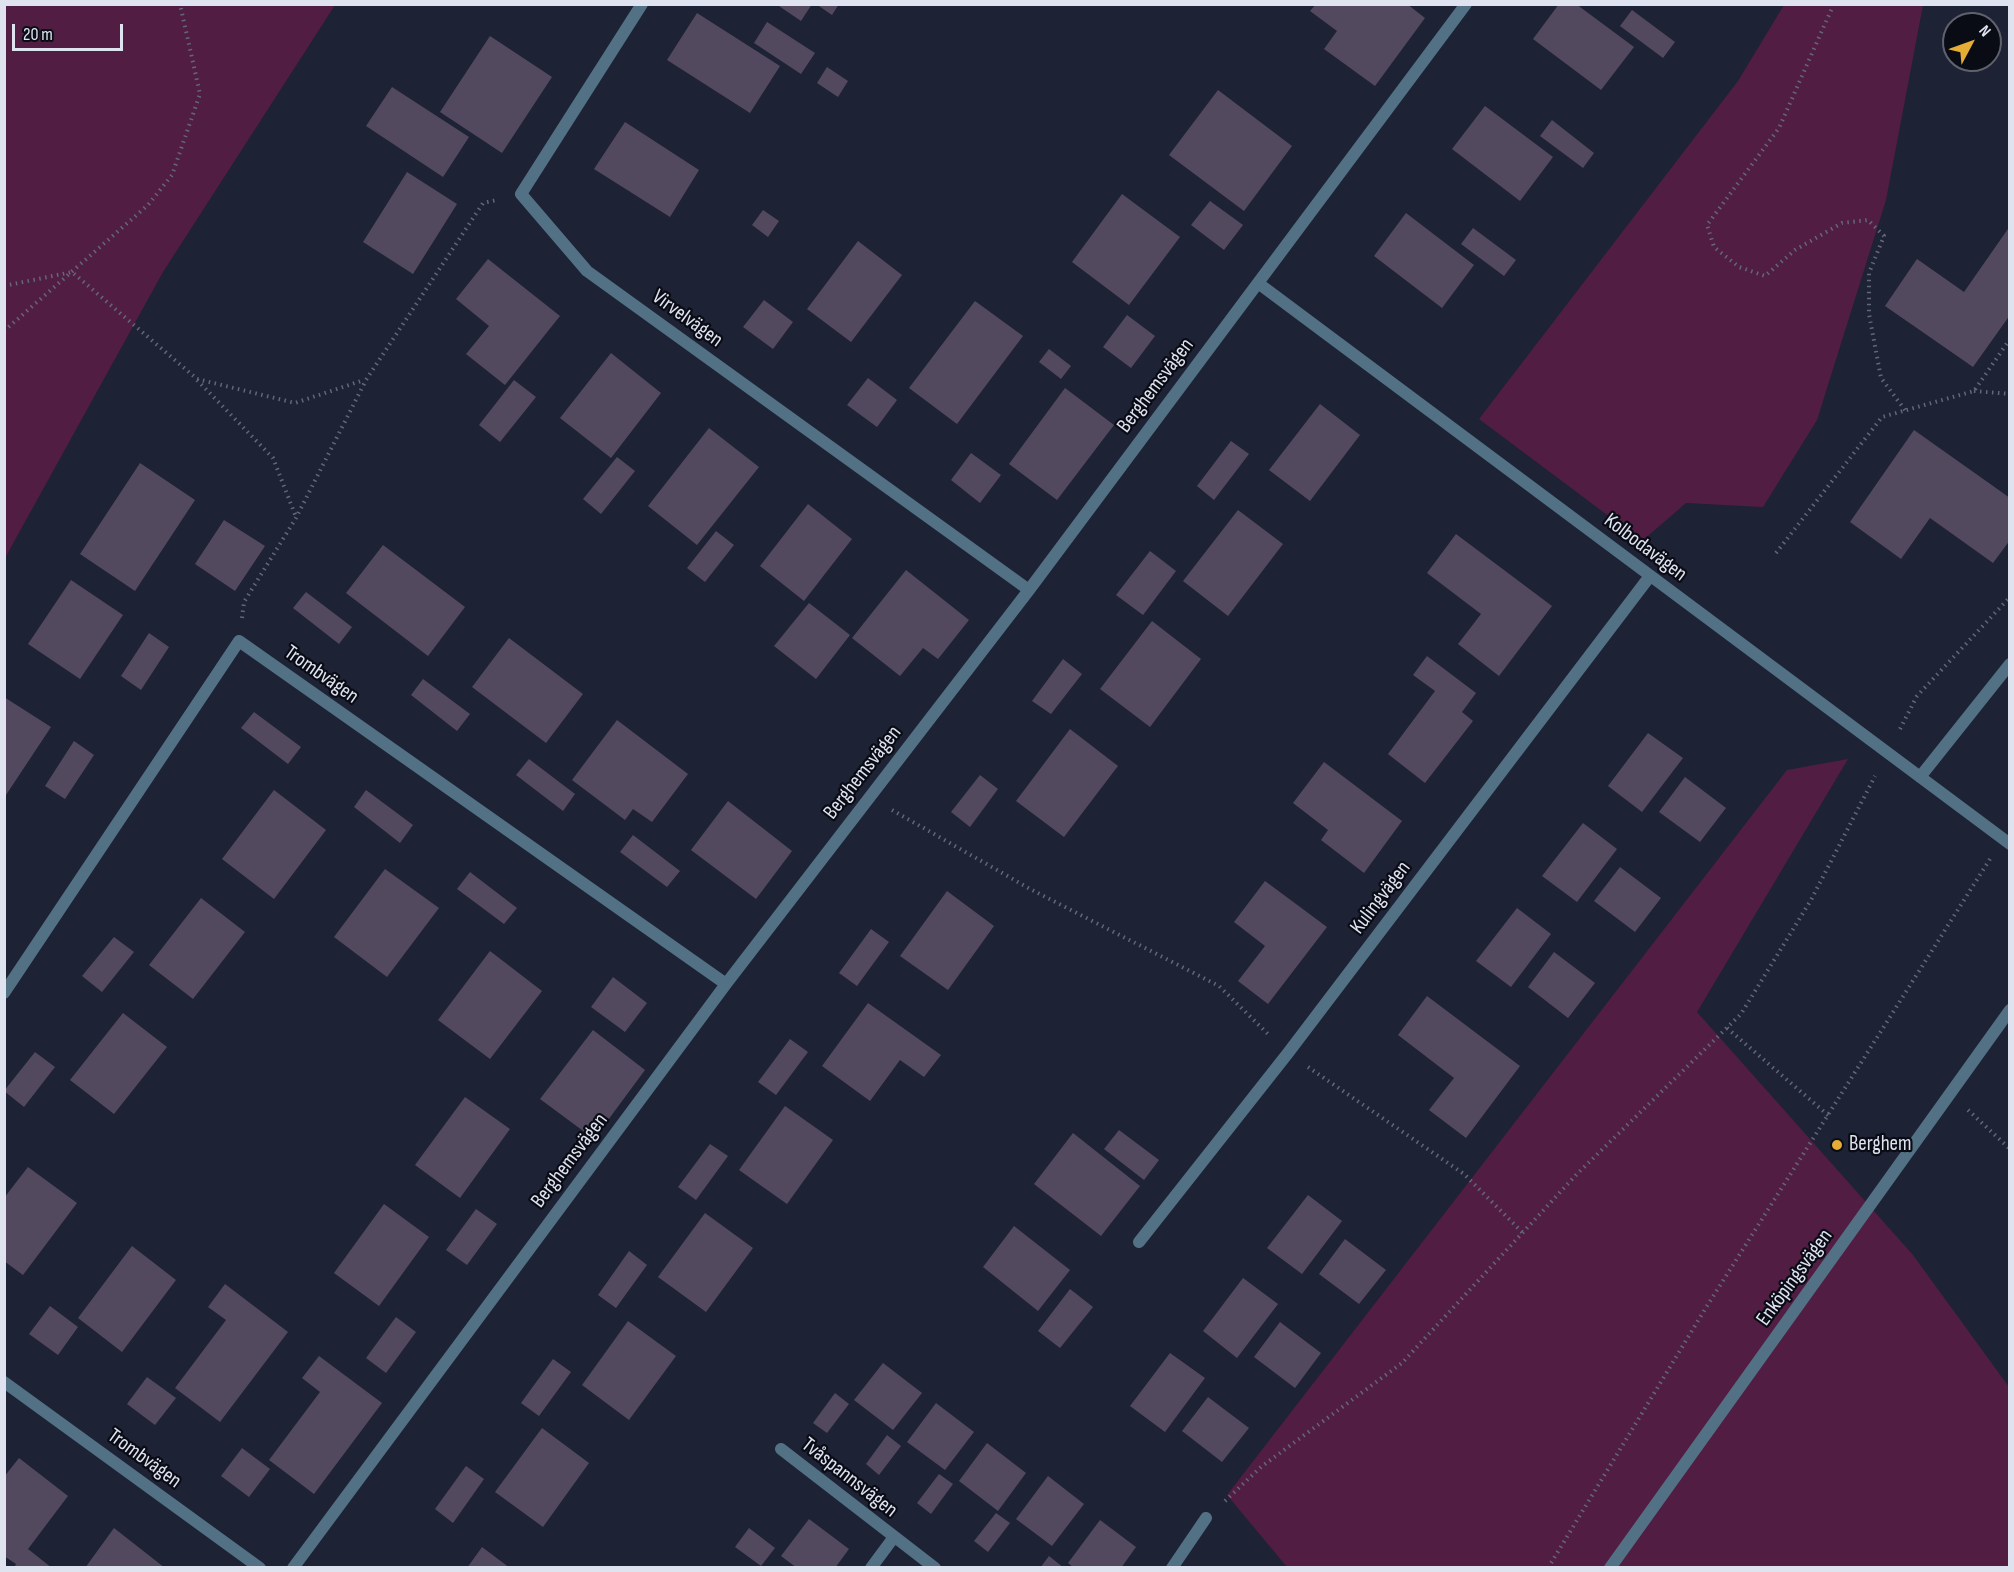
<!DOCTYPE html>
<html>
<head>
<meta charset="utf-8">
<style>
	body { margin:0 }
	#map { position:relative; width:2014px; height:1572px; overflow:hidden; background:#1e2235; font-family:"Sofia Sans Condensed",sans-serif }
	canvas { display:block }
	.frame { position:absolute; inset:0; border:6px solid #dfe3f0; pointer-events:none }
	.north { position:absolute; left:1942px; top:12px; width:60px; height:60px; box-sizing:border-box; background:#0a0c15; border:2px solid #5f626d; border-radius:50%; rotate:49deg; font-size:16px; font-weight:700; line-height:24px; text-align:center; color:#dfe3f0 }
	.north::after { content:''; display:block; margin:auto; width:21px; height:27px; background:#e4ad35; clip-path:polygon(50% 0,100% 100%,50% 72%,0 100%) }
	.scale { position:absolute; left:12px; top:24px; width:111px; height:27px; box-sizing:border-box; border:3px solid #dfe3f0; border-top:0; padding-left:8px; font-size:18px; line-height:21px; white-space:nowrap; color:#dfe3f0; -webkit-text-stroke:4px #0a0c15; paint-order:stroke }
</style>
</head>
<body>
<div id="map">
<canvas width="2014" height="1572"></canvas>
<div class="frame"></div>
<div class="north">N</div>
<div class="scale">20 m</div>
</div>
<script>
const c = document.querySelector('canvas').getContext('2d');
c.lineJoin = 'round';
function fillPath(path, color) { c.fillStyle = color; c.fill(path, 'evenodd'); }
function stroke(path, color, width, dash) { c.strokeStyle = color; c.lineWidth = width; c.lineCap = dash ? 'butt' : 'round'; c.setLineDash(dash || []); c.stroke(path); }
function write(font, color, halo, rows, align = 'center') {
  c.font = font + ' "Sofia Sans Condensed",sans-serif'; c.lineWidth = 4.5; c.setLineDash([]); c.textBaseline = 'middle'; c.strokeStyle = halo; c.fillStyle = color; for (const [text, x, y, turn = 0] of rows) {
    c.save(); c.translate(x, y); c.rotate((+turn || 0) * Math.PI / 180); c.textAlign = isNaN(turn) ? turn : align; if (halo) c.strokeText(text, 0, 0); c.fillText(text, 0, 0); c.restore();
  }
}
fillPath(new Path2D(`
	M5,4L335,5L163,272L5,558Z
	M1784,5H1923L1886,200L1817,420L1763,507L1686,503L1642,541L1479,419L1738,81Z
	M1848,759L1697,1012L1913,1255L2009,1387V1567H1287L1227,1495L1787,770Z`), '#521d43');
fillPath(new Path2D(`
	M776,4H812L801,21Z
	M816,4H839L832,15Z
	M1316,4H1407L1425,18L1375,86L1324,49L1337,31L1310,11Z
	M1559,4H1576L1634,47L1601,90L1533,39Z
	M1632,10L1675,42L1663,58L1620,26Z
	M697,13L780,66L750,113L667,60Z
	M767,22L815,53L801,74L754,43Z
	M490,36L552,77L502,153L440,112Z
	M827,67L848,81L838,97L817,83Z
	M392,87L469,137L443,177L366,126Z
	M1218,90L1292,146L1244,211L1169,155Z
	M1485,106L1553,157L1520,201L1452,149Z
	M1552,120L1594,153L1583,168L1540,136Z
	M625,122L699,170L670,217L594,169Z
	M407,172L457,204L413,274L363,242Z
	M1122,194L1180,237L1129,305L1072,262Z
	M1210,201L1243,225L1224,250L1191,225Z
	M763,210L779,221L768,237L752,225Z
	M1406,213L1474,265L1442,308L1374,256Z
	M2010,226V315L1973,367L1885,306L1917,259L1964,292Z
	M1473,228L1516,260L1504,276L1461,244Z
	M858,241L902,275L851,342L807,309Z
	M488,259L560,316L505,385L466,354L489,326L456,299Z
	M764,300L793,322L773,349L743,327Z
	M975,301L1023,336L957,424L909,388Z
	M1127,315L1155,336L1131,368L1103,347Z
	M1049,349L1071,366L1061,379L1039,362Z
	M611,353L661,393L611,458L560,418Z
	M868,378L897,400L877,427L847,405Z
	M514,380L536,397L500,442L479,425Z
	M1065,388L1114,425L1057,500L1009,464Z
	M1320,404L1360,435L1310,501L1269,470Z
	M709,428L759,467L697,545L648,506Z
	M1914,430L2010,498V540L1993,563L1930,518L1901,559L1850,522Z
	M1231,441L1249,454L1214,500L1197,486Z
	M971,453L1001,475L980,503L951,480Z
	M617,457L635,471L601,514L583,499Z
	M140,463L195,500L135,591L80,554Z
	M808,504L852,539L804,601L760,566Z
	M1238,510L1283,544L1228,616L1183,581Z
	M224,520L265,546L235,591L195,564Z
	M716,531L734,545L705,582L687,568Z
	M1456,534L1552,606L1499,676L1458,644L1481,614L1427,573Z
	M383,545L465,607L428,656L346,593Z
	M1150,551L1176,571L1143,615L1116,595Z
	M906,570L969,620L938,659L923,648L900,676L852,638Z
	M71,580L123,615L80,679L28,644Z
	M306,592L352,627L339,644L293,608Z
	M809,603L850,635L816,679L774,646Z
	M1152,621L1201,659L1150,727L1100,689Z
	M149,633L169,647L141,690L121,676Z
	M509,638L583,694L546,743L472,687Z
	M1427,656L1476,693L1462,712L1473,721L1425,783L1388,754L1435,691L1413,675Z
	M1063,659L1082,674L1051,714L1032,701Z
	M423,679L470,714L457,731L411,695Z
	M4,697L51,727L6,795L4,794Z
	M254,712L301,747L288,764L241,728Z
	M617,720L688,774L652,822L633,809L625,820L572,780Z
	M1070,729L1118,766L1064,837L1016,801Z
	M1648,733L1683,758L1642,812L1608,786Z
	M74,741L94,755L65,799L45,786Z
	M529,759L575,794L563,811L516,775Z
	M1324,762L1402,821L1364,873L1321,840L1328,830L1293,803Z
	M980,775L998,789L970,827L951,812Z
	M1685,777L1726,808L1700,842L1659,812Z
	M274,790L326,830L274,899L222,859Z
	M366,790L413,825L400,843L354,807Z
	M728,801L792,851L756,899L691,850Z
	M1583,823L1617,849L1577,902L1542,876Z
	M633,835L680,871L667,887L620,852Z
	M1620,867L1661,898L1635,932L1594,901Z
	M385,869L439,908L387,977L334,937Z
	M470,872L517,908L504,924L457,889Z
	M1265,881L1327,927L1268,1004L1238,981L1265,946L1234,922Z
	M947,891L994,926L948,990L900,956Z
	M201,898L245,932L193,999L149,965Z
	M1517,908L1551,934L1511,987L1476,961Z
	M871,929L889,942L857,986L839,973Z
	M114,937L134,952L102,992L82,976Z
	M490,951L542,991L490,1059L438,1020Z
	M1554,952L1595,983L1568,1018L1528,987Z
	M613,977L647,1003L625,1032L591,1007Z
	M1427,996L1520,1066L1466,1138L1429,1110L1454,1078L1398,1035Z
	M868,1003L941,1055L924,1077L900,1060L870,1101L822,1066Z
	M123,1013L167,1047L114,1114L70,1080Z
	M593,1030L645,1070L594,1139L540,1099Z
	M790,1039L808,1052L776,1095L758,1082Z
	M35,1052L55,1067L24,1107L4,1091Z
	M465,1097L510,1129L460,1198L415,1165Z
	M785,1106L833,1140L787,1204L739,1170Z
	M1119,1130L1159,1160L1144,1180L1104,1149Z
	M1073,1133L1140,1186L1101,1236L1034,1184Z
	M710,1144L728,1156L696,1200L678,1187Z
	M28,1167L77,1203L23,1275L4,1261V1198Z
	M1308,1195L1342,1221L1302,1274L1267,1248Z
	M384,1204L429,1237L379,1306L334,1273Z
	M476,1209L497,1224L467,1265L446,1250Z
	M705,1213L753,1248L706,1312L658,1277Z
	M1014,1226L1070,1270L1038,1311L983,1267Z
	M1345,1239L1386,1270L1359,1304L1319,1274Z
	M132,1246L176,1280L122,1352L78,1318Z
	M629,1251L647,1265L616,1308L598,1295Z
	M1243,1278L1278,1304L1237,1358L1203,1331Z
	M225,1284L288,1332L220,1422L175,1388L226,1320L208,1307Z
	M1070,1289L1093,1307L1060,1348L1038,1331Z
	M50,1306L78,1327L58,1355L29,1334Z
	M396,1317L416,1332L386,1373L366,1358Z
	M628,1321L676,1356L629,1420L582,1385Z
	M1280,1322L1321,1353L1295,1388L1254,1357Z
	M1170,1353L1205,1378L1165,1432L1130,1406Z
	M319,1356L382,1403L314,1494L269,1460L320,1392L302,1378Z
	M553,1359L571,1372L539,1416L521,1403Z
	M883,1363L922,1393L893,1430L854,1400Z
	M147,1377L176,1398L155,1425L127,1404Z
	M835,1393L849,1404L827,1433L813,1423Z
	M1208,1397L1249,1428L1222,1462L1182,1431Z
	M936,1403L974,1432L945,1470L907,1442Z
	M542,1428L589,1463L543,1527L495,1492Z
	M887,1435L901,1446L879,1475L866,1464Z
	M987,1443L1026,1473L998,1511L959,1481Z
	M242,1448L270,1469L249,1497L221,1476Z
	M19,1458L68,1496L28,1549L52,1568H14L16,1564L4,1556V1477Z
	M466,1466L484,1479L453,1523L435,1509Z
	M939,1474L953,1484L931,1514L917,1503Z
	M1048,1476L1084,1504L1052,1546L1016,1519Z
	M996,1513L1010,1523L988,1552L974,1541Z
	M809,1519L849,1549L835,1568H797L781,1556Z
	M1100,1520L1136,1547L1121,1568H1074L1068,1563Z
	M114,1528L165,1568H85Z
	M749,1528L775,1548L761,1566L735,1547Z
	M482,1547L510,1568H467Z
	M1049,1556L1064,1568H1040Z`), '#53495e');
stroke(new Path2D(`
	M1831,4L1832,8L1779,128L1707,225L1714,247L1739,267L1765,276L1795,250L1842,223L1868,220L1884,236L1869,273V314L1881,378L1905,410
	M4,286L72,272L197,379L295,403L364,380
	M4,331L148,205L172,175L200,94L180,4
	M197,380L273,458L296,517
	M1974,391L2010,394
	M1776,553L1882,417L1974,391L2010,339
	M242,618L244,602L296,518L366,380L483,203L497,200
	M1900,729L1917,696L2010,597
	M892,810L1032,890L1219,986L1270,1036
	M1727,1028L1829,1116
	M1308,1067L1464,1174L1523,1233
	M1968,1110L2010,1149
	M1225,1501L1261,1467L1402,1363L1576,1175L1741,1014L1811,900L1875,776
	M1548,1568L1707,1306L1990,859`), '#636778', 4, [1.5, 4.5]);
stroke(new Path2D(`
	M642,4L521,194L587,271L1029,590
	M1258,283L2010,844
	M1920,777L2010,664
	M4,993L239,641L726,984
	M1139,1242L1288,1053L1650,576
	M4,1382L260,1568
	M781,1449L935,1568
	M293,1568L726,984L1029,590L1466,4
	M871,1568L894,1537
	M1172,1568L1206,1518`), '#537185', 12);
stroke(new Path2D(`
	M1610,1568L2010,1010`), '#537185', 12);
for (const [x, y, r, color] of [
	[1837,1145,6,"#e4ad35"]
]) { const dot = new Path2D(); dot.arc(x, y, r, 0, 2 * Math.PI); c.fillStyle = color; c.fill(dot); stroke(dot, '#0a0c15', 2); }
write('21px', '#dfe3f0', '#0a0c15', [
	["Virvelvägen",687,319,36],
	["Berghemsvägen",1156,386,-53],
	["Kolbodavägen",1645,548,37],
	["Trombvägen",321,675,35],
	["Berghemsvägen",863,773,-52],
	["Kulingvägen",1381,898,-53],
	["Berghemsvägen",570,1161,-53],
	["Enköpingsvägen",1795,1278,-54],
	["Trombvägen",144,1459,36],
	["Tvåspannsvägen",849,1478,38]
]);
write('21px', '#dfe3f0', '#0a0c15', [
	["Berghem",1849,1145]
], 'left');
</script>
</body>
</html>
